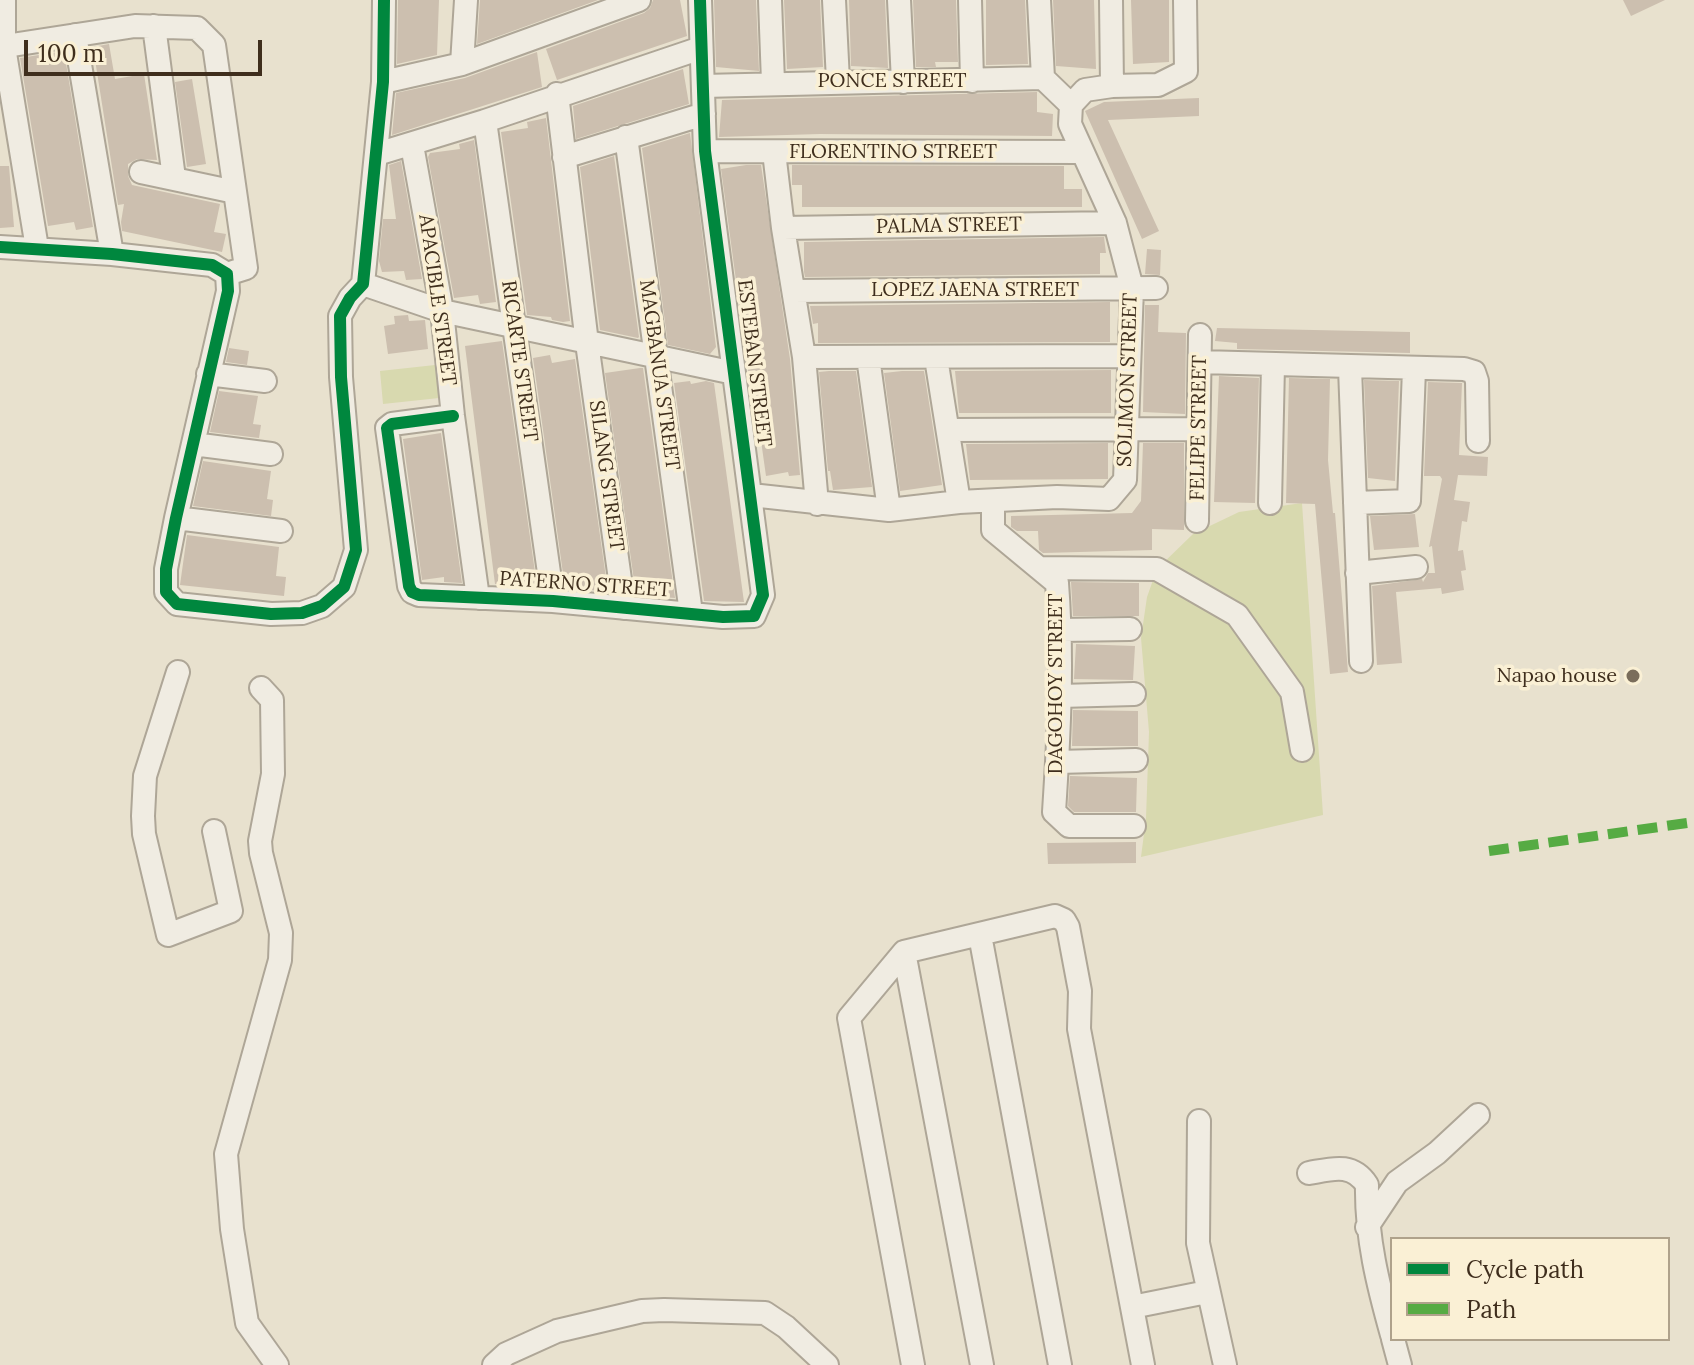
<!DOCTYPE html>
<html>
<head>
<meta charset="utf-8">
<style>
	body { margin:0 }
	#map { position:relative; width:1694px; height:1365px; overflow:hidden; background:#e8e1ce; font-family:Lora,serif }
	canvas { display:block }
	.legend { position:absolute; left:1390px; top:1237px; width:280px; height:104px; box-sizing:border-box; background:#faf0d5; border:2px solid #afa28b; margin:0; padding:10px 14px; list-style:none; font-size:24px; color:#3f2e1d }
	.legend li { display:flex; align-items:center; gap:16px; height:40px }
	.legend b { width:40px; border:2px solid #afa28b }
	.scale { position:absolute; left:24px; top:40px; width:238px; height:36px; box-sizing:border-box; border:4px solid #3f2e1d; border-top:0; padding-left:10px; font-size:24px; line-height:28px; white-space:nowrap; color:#3f2e1d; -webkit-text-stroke:6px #faf0d5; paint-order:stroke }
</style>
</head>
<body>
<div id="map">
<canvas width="1694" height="1365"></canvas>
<ul class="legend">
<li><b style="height:10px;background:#00873e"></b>Cycle path</li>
<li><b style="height:10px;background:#56ab43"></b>Path</li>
</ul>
<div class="scale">100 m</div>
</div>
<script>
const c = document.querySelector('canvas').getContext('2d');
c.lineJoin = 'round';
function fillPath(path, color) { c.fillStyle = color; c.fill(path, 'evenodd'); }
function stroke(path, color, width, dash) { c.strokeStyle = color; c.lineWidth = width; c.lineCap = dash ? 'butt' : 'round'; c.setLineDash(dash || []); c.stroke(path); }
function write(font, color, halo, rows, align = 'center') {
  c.font = font + ' Lora,serif'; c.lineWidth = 7; c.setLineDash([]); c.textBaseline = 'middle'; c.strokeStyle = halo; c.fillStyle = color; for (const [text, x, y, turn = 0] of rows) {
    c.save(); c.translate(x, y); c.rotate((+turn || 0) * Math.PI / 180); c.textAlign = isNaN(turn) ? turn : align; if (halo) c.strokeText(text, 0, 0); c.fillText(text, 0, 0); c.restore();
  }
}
fillPath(new Path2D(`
	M435,365L439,398L383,404L380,371Z
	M1302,503L1323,815L1141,857L1146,818L1149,732L1141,638L1147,597L1157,569L1193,534L1239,512Z`), '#d8d9af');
fillPath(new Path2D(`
	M398,0H439L437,55L397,64Z
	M480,0H598L477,44Z
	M653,0H680L687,36L557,80L546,49L644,13L650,8Z
	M714,0H756L759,71L716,67Z
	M784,0H820L823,67L787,69Z
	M849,0H885L888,68L851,66Z
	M913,0H956L958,62H935L936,67H916Z
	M986,0H1025L1028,64L986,65Z
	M1053,0H1094L1096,69L1056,66Z
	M1131,0H1169V62L1133,64Z
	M1623,0H1665L1631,16Z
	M109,44L115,79L144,74L157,160L137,159L128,164V176L132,185L220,204L214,232L226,234L222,252L122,231L121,222L124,204L118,205L93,47Z
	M64,51L93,227L76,230L74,222L48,226L20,58Z
	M537,52L542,87L392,135L396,93L465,78Z
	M683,69L689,104L576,139L573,106Z
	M192,79L206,164L187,167L175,82Z
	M1037,92V112L1053,114L1052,136L820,134L719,137L722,100Z
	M1199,98V116L1108,120L1159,231L1142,239L1085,111L1104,102Z
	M546,118L570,321L563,322L552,320L551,317L527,315L501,132L528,128L527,122Z
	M690,133L716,347L710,354L668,345L642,148Z
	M474,140L496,302L480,304L478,295L454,298L428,157L430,153L460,149L459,144Z
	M614,156L639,337L638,338L600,330L580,167Z
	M401,161L422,279L406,280L404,271L382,272L379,261L383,219H396L389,165Z
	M746,165H761L790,359L800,475L789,476L788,472L766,476L752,377H749L721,169Z
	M792,165L1064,166V189H1082V207H802V185H792Z
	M0,166H9L14,227L0,228Z
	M1104,237L1106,253H1100V274L805,277L804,272V242Z
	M1147,249L1161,250L1160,275L1145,274Z
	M1110,302V342L818,343V323L813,324L810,306Z
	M1145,305H1159L1158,332L1186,333L1185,414L1143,412Z
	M408,315L409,321L425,320L428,349L388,354L384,326L395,324L394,316Z
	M1217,328L1410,332V353L1237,349V343L1215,341Z
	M502,341L537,586L495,584L465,346Z
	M229,348L249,351L247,365L226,362Z
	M550,355L552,363L575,359L608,592L591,590V588H565L533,358Z
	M640,368H643L675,598L636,595L605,373Z
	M1111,370V413H959L955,371Z
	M829,371H856L872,487L833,490L830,471H828L819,372Z
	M902,371H924L942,485L900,491L884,373Z
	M1219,376L1259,378L1255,503L1214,502Z
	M1289,378L1330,379L1328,460L1333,513H1335L1348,672L1330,674L1315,504L1286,503Z
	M1364,380L1399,381L1395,481L1368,478Z
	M690,381L691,384L706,381L714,383L744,602L704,601L674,383Z
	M1428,382L1462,383L1459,455L1488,457L1487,476L1458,475L1454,500L1470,502L1467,522L1462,521L1458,551L1463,550L1466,570L1461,571L1464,590L1442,594L1441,588L1396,592L1402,663L1377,665L1372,586L1422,579L1423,582L1428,573H1435L1432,546L1429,547L1442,479L1440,476H1424Z
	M219,391L258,396L253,424L261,425L259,438L210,432Z
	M441,433L462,583L444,582V577L422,580L403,439Z
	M1108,443V479L970,480L966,444Z
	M1143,443H1184V530L1152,529V550L1043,553L1039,550L1038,531H1017L1011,527V516L1132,513L1141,501Z
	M203,461L271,471L267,499L273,500L271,516L193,506Z
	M1415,514L1419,547L1374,550L1370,516Z
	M187,535L279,547L276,576L286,577L284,596L180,585Z
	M1071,582L1139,583V616H1073Z
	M1076,644L1135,646L1133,680L1074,679Z
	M1073,710L1138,711V746H1072Z
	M1070,776L1137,778L1136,812H1074L1068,806Z
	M1136,842V863L1048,864L1047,843Z`), '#ccbfaf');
const minor = new Path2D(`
	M4,0V47L37,248
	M770,0L773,82
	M834,0L838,81
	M899,0L903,82
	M970,0L972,81
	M1039,0L1043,78
	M1111,0L1112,86
	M154,26L174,178
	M75,35L112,254
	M0,47L135,26L197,28L214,45L246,268L227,274
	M462,64L466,0
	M383,82L462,64L639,0
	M703,86L1043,78L1071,105
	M557,94L587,343L624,608
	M485,121L553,601
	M626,137L691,613
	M412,145L442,311L453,416L478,598
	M705,151L1081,152
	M774,152L783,228L804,357L817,504
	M377,154L485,121L701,48
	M564,157L704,114
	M141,172L235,192
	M783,228L1115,223
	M0,247L112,254L212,265L227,274L228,291L176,518L166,569V592L177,604L271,614L302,613L322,606L344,587L356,550L341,377L340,316L350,298L363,284L383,82L384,0
	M363,284L442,311L734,373
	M794,291L1156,288
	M804,357L1127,356
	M868,357L889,510
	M936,358L959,502
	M1200,362L1464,369L1474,372L1477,381L1478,441
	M1350,368L1361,661
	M208,374L265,381
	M453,416L392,424L387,428L409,586L412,592L419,595L553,601L723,617L754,616L763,595L705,151L700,0
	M949,430L1198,429
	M193,444L271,454
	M751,495L889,510L959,502L1057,497L1109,499L1125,480L1132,288L1115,223L1070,124L1071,105L1085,90L1112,86L1158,85L1186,71L1185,0
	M993,501V530L1057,583C1063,660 1059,735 1054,812L1069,826H1134
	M1270,503L1273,365
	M1355,503L1409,501L1414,369
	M176,518L281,531
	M1197,521L1200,335
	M1039,568L1157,569L1237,615L1292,692L1302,750
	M1357,573L1416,567
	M1060,630L1130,629
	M178,672L145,776L143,816L144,834L168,935L231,911L214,831
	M261,688L272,700L273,774L260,841L261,853L281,933L280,960L226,1154L232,1229L247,1323L277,1365
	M1060,696L1134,694
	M1057,762L1136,760
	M980,935L1060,1365
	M904,952L982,1365
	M1199,1121L1198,1243L1225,1365
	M1309,1173C1332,1169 1352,1162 1367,1185C1366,1237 1378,1285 1392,1335
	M1367,1227L1397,1182L1437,1153L1478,1115
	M1132,1307L1202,1293
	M1393,1339L1400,1365
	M494,1365L506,1354L557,1331L642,1311L664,1310L765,1313L786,1327L827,1365
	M913,1365L849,1018L904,952L1055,916L1064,920L1068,927L1080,991L1079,1029L1143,1365`);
stroke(minor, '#aea697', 26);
stroke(minor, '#f0ece2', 22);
stroke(new Path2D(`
	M1489,851L1694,822`), '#56ab43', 10, [20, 10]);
stroke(new Path2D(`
	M0,247L112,254L212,265L227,274L228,291L176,518L166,569V592L177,604L271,614L302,613L322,606L344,587L356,550L341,377L340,316L350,298L363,284L383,82L384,0
	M453,416L392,424L387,428L409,586L412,592L419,595L553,601L723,617L754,616L763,595L705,151L700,0`), '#00873e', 12);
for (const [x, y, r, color] of [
	[1633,676,8,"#7a6d5b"]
]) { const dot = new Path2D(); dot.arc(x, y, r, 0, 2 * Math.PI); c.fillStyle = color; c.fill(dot); stroke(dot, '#faf0d5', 3); }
write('20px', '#3f2e1d', '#faf0d5', [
	["PONCE STREET",892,81],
	["FLORENTINO STREET",893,152],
	["PALMA STREET",949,226,-1],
	["LOPEZ JAENA STREET",975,290],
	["APACIBLE STREET",437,300,82],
	["RICARTE STREET",519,361,82],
	["ESTEBAN STREET",754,363,83],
	["MAGBANUA STREET",659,375,82],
	["SOLIMON STREET",1128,380,-88],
	["FELIPE STREET",1199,428,-89],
	["SILANG STREET",606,476,82],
	["PATERNO STREET",585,585,4],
	["DAGOHOY STREET",1056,684,-90]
]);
write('20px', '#3f2e1d', '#faf0d5', [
	["Napao house",1617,676]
], 'right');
</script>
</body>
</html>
